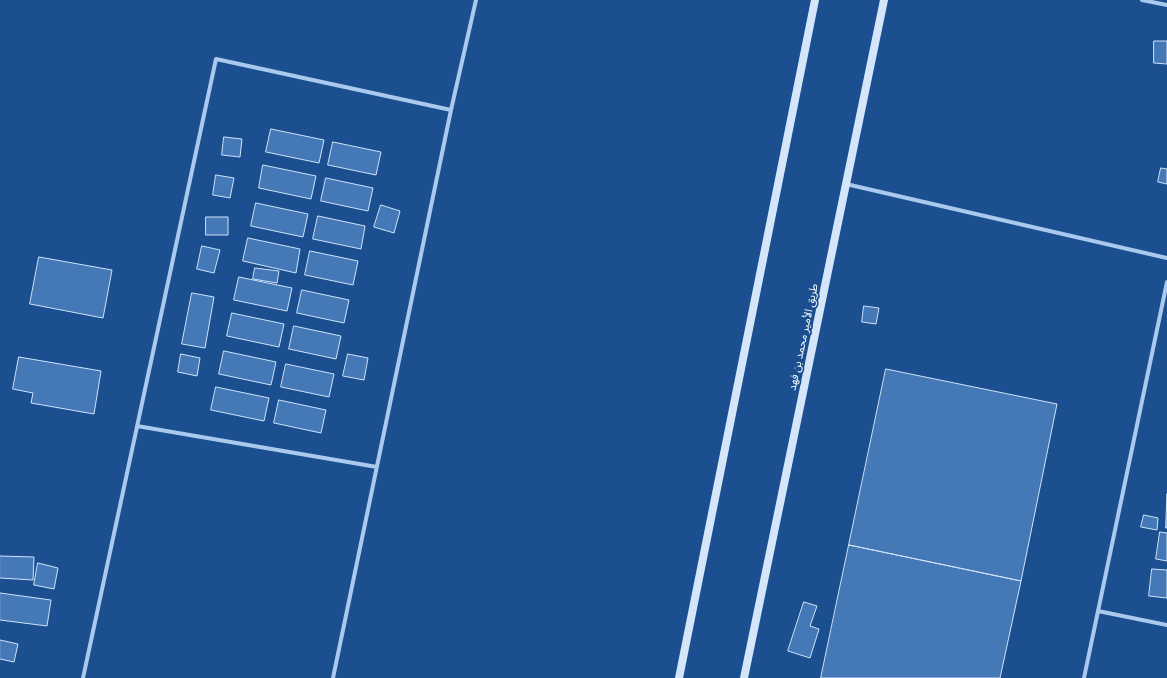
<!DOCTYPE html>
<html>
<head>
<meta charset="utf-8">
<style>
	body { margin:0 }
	canvas { display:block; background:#1b4f8f }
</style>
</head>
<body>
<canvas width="1167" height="678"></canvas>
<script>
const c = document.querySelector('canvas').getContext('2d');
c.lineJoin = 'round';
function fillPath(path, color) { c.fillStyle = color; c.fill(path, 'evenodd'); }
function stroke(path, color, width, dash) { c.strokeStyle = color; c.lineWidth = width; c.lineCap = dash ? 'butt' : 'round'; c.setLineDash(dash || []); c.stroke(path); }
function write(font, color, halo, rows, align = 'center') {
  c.font = font + ' "Exo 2","Noto Sans Arabic",sans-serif'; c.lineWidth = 3.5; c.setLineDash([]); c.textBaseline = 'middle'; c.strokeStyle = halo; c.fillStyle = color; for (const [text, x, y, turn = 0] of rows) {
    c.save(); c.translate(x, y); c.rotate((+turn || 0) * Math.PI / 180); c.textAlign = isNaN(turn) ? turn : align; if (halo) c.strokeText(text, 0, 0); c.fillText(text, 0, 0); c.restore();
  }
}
const building = new Path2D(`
	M1154,41H1167V64L1154,63Z
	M271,129L324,140L319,163L266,152Z
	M224,137L242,139L240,157L222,155Z
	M333,142L381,152L376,175L328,165Z
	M263,165L316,176L311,199L259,188Z
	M1161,168L1167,169V184L1158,182Z
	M216,175L234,178L230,198L213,195Z
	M326,178L373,188L368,211L321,201Z
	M256,203L308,214L303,237L251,226Z
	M381,205L400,211L394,233L374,227Z
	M318,216L365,226L361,249L313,239Z
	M206,217H228V235H206Z
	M248,238L300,249L296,273L243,261Z
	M202,246L220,250L214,273L197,269Z
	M310,251L358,261L353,285L305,275Z
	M39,257L112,270L103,318L30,304Z
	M255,268L279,271L277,283L253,279Z
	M239,277L292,288L287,311L234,300Z
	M302,290L349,300L344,323L297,313Z
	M192,293L214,297L205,348L182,344Z
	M864,306L879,308L876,324L862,322Z
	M232,313L284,324L279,347L227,336Z
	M294,326L341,336L336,359L289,349Z
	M224,351L276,362L271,385L219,374Z
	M181,354L200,358L197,376L178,372Z
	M348,354L368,358L364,380L343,376Z
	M19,357L101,371L94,414L31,403L33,393L13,389Z
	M286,364L334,374L329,397L281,387Z
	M886,369L1057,404L1021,581L849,545Z
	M216,387L269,398L264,421L211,410Z
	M279,400L326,410L321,433L274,423Z
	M1167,494V528H1166Z
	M1144,515L1158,518L1157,530L1141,527Z
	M1160,532L1167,533V561L1156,559Z
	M849,545L1021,581L1000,678H821Z
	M0,556L34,557L33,580L0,578Z
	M38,563L58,568L54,589L34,585Z
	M1152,569L1167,570V598L1149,596Z
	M0,593L51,600L47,626L0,620Z
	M804,602L817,606L810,626L819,629L810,658L788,651Z
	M0,640L18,644L14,662L0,659Z`);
fillPath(building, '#4478b7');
stroke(building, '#cfe3fa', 1);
stroke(new Path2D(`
	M1142,0L1167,5
	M846,184L1167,258
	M137,426L377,467
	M1098,611L1167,625
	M83,678L216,59L451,110
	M333,678L451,110L476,0
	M1084,678L1167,282`), '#a9c9ee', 4);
stroke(new Path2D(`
	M679,678L815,0
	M744,678L884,0`), '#d6e6fa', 8);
write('11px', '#fff', '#1b4f8f', [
	["طريق الأمير محمد بن فهد",803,337,-78]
]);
</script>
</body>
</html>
